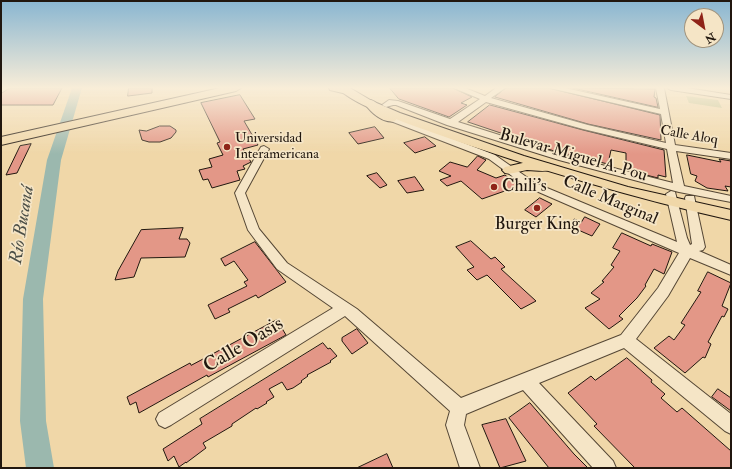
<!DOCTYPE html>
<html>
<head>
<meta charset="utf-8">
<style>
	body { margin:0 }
	#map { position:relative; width:732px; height:469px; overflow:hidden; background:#f0d7a8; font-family:"IM FELL Double Pica",serif }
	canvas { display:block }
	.frame { position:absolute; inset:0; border:2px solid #21170f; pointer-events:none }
	.north { position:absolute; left:684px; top:8px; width:40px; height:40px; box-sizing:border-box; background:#f5e5c6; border:1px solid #a0937d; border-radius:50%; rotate:148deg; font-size:11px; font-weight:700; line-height:16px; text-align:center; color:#21170f }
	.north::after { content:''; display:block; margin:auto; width:14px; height:18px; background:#8f2418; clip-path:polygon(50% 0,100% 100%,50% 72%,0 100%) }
</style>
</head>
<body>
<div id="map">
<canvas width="732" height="469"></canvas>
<div class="frame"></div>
<div class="north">N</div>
</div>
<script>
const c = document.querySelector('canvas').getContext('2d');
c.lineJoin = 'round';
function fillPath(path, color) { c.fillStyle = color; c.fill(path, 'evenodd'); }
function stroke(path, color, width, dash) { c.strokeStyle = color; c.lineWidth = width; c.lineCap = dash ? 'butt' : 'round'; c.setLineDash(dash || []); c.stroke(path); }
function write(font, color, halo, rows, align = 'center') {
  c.font = font + ' "IM FELL Double Pica",serif'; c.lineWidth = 3.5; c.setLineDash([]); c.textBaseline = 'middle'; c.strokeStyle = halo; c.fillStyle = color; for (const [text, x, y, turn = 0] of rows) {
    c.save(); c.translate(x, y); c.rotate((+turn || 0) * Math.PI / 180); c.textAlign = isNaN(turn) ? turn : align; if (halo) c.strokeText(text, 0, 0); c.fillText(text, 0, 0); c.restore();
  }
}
fillPath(new Path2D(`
	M686,96L718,100L722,108L689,103Z`), '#babe87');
fillPath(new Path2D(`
	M72,88H82L61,160L43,299L46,421L54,468H26L20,421L23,299L47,160Z`), '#9bb8ae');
const building = new Path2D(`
	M10,88H62L53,105H1V94Z
	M129,88H152V93L128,96Z
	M390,88H453L472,97L461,103L467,105L449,117L399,99Z
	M506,88H549L660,115L661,140L588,124L495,97Z
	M573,88L655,89L654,97L656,98L658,107Z
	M240,95L255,119L244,121L258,145L243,149L251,162L243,166L245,169L237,171L240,180L212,188L208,179L203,180L199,170L212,167L209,159L223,155L217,143L220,142L201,103Z
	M490,105L583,130L664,150L666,177L658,175V178L626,170V153L611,150L608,164L560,153L468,122Z
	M160,126H170L176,130V132L171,138L160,142H149L142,140L139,130L146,131Z
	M375,127L384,138L358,144L349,133Z
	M425,137L436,146L415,153L404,143Z
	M31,144L17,173L6,175L20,146Z
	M687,155L721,162L719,159L731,161V187L725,186L728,191L707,188L695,181L697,176L691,174Z
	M478,156L486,160L477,170L496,178L505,175L519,186L482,199L461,181L447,186L440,180L451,176L439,171L450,162L467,167Z
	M377,173L387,185L380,188L367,176Z
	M415,177L424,190L407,193L398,181Z
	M540,198L552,204L536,217L525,210Z
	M585,217L600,224L592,236L569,226L574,219L581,222Z
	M183,228L179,239H187L190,243L185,257L141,258L134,277L115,280L118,271L141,230Z
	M622,233L651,246L652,244L672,252L664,274L654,269L645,285L646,286L637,298L619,316L623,319L609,329L585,308L600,299L591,293L604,282L602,281L614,267L611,265L620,251L613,248Z
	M471,241L491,259L495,257L505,267L501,269L536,301L521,309L487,275L477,280L467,270L474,267L456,247Z
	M255,242L286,282L258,298L256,295L228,309L230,312L215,319L208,305L247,286L244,282L248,280L234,261L225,266L221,259Z
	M708,272L731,283L722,306L728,309L724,317L722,316L708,342L711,344L705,358L703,357L685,373L654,348L669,336L674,340L685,325L681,323L701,292L698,291Z
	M277,320L286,335L208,377L207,375L139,413L136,402L130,405L127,397L190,363L191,365Z
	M357,329L368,343L352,354L342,341V338Z
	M323,343L328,349L330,348L337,356L330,361L331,362L307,375L308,376L301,381L302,382L293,388L287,390L282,382L269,389L274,397L266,402L267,403L257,409L256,408L232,424V426L203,443L206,448L186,463V462L179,467L174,456L168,461L163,449L202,424L200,419Z
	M627,358L652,380L651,382L665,394L661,398L677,412L682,408L731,451V468H635L594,426L597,424L568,393L591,376L595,380Z
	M718,389L731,398V411L712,397Z
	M530,403L574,454L588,468H549L509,418Z
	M506,419L526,461L500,468L482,425Z
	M387,454L393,468H357Z`);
fillPath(building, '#e39787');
stroke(building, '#21170f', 1);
const minor = new Path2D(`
	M454,88H465L485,96L496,88H505L491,98L588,125L666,143L661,114L550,88H565L660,109L656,88H664L675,145L731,153V159L676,151L684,186L731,196V202L679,192L559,160L447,125L396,105H393L386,107L382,105L389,100L398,101L450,119L480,99ZM486,102L583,129L667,149L673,183L566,156L458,122Z
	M667,88H687L731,95V99L671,90Z
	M391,115L495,155L535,183L677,242L666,194L671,191L675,192L687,238L690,245L692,244L685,198L686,196H694L705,247L703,250L699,251L731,265V275L690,258L668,296L636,339L731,414V434L725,431L624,348L539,383L613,461L616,468H593L523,390L466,414L464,425L480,468H460L446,425L450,411L345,316L171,425L165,428L159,425L156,419L159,413L333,308L277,269L248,230L235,193L261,147L264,146L269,149L245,193L259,229L287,263L357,309L461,398L621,335L658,288L679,253L527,187L489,159L388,120L387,118L388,116Z`);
const major = new Path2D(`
	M338,88H350L372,101L400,113L524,156L628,187L731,210V220C629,197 530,167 431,132C409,124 353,105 338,88Z`);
const highway = new Path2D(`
	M220,88H241L236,91L1,145V137Z
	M329,88H349L353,91L351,93L347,94L330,90Z
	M371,100C377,102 378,106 382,109C387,112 393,113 397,118L395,121C384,124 371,113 365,104L367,101Z
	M527,162L550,164L552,167L550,170C542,172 535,170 527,170C519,171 513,175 505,173L502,170L505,167Z`);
stroke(minor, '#554735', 2);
stroke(major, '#21170f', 2);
stroke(highway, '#21170f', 2);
fillPath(minor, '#f5e5c6');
fillPath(major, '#f0d7a8');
fillPath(highway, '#f0d7a8');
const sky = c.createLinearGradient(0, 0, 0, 154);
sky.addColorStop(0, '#89b6d1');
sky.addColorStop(0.57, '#f8edd8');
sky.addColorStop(1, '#f8edd800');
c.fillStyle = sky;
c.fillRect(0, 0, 732, 154);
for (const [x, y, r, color] of [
	[227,147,4,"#8f2418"],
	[494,187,4,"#8f2418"],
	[537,208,4,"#8f2418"]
]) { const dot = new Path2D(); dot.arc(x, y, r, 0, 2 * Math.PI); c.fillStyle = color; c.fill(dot); stroke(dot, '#f5e5c6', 1.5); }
write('14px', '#21170f', '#f5e5c6', [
	["Calle Aloq",689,136,10]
]);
write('14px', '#21170f', '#f5e5c6', [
	["Universidad",235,139],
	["Interamericana",235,155]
], 'left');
write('17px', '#21170f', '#f5e5c6', [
	["Bulevar Miguel A. Pou",573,156,16],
	["Calle Marginal",610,201,23]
]);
write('17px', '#21170f', '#f5e5c6', [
	["Chili's",502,187],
	["Burger King",537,225,"center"]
], 'left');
write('italic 18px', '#4c4f47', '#f5e5c6', [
	["Río Bucaná",23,225,-81]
]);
write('20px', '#21170f', '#f5e5c6', [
	["Calle Oasis",244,346,-31]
]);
</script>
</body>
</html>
